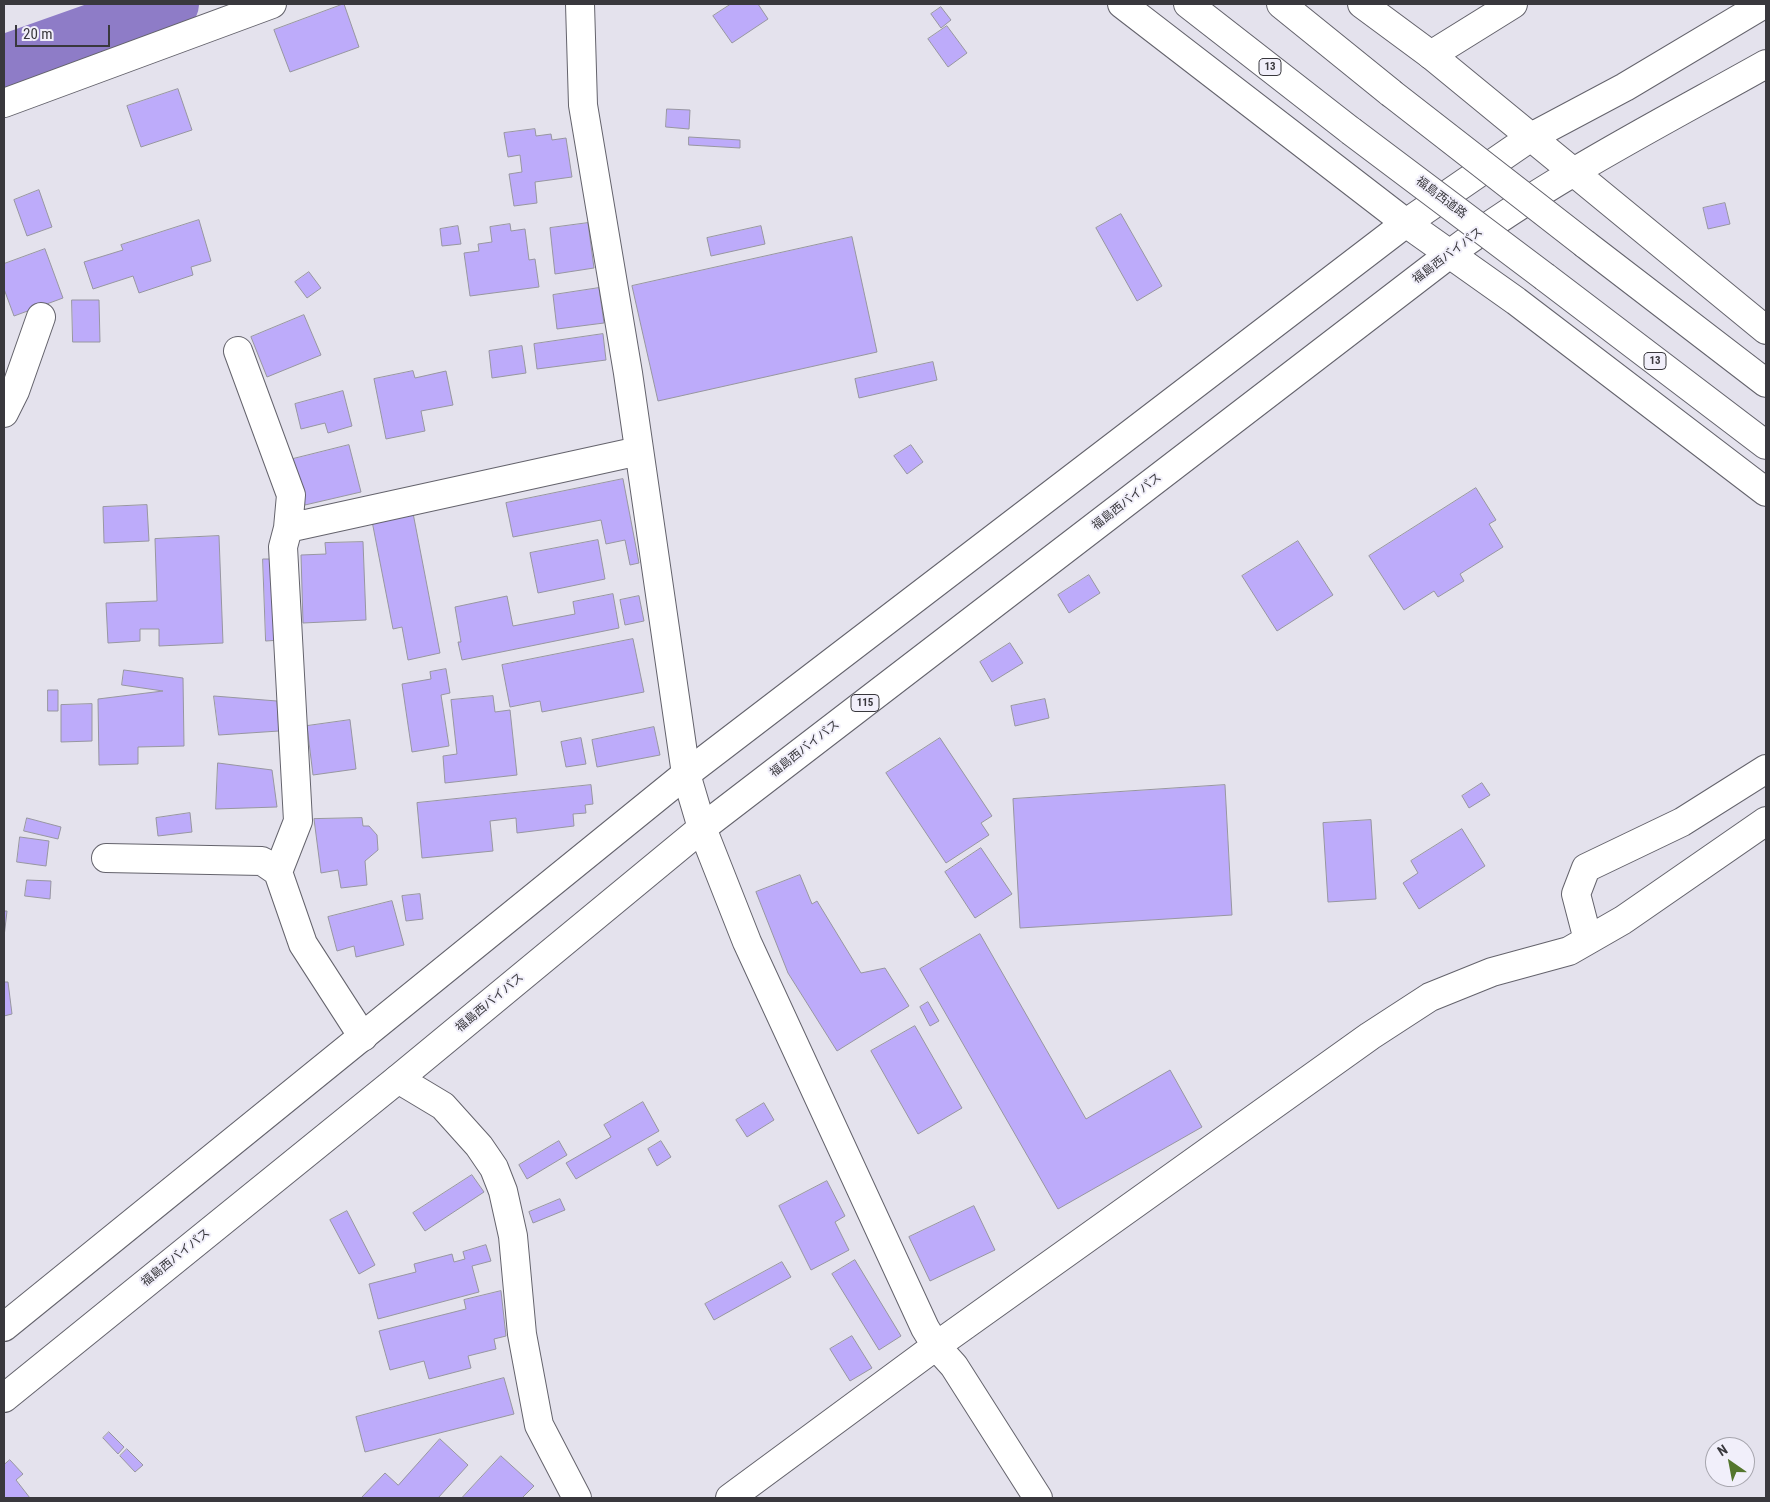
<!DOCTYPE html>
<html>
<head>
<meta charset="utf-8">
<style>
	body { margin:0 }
	#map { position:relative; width:1770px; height:1502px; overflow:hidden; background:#e4e2ed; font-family:"Roboto Condensed",sans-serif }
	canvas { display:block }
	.frame { position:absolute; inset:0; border:5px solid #39383d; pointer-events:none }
	.north { position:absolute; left:1705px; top:1437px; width:50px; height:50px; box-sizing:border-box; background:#f1effa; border:1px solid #a7a6ae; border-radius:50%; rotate:327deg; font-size:14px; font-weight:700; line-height:20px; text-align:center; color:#39383d }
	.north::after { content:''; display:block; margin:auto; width:18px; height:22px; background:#54762d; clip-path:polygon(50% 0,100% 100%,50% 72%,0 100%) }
	.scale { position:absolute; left:15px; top:25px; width:95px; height:22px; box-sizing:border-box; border:2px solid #39383d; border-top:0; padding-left:6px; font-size:15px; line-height:18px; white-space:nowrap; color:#39383d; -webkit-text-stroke:4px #f1effa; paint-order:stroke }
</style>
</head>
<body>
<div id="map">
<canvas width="1770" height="1502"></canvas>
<div class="frame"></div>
<div class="north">N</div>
<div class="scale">20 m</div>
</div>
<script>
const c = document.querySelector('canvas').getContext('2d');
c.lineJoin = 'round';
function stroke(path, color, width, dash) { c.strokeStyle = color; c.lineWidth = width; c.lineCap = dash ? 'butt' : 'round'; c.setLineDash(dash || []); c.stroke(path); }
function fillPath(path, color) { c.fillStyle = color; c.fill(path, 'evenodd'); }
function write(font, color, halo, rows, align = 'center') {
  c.font = font + ' "Roboto Condensed","Noto Sans JP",sans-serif'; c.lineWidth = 4; c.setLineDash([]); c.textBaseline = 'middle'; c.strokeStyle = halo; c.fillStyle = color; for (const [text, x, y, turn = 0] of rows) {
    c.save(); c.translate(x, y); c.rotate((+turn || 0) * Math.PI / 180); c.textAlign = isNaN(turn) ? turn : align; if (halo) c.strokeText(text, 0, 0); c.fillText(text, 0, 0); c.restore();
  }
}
stroke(new Path2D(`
	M4,63L171,4`), '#8e7cc7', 56);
const building = new Path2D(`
	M344,4L359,47L290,72L274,30Z
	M731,4H758L768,19L732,43L713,16Z
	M941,7L951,20L941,28L931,14Z
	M947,26L967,53L948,67L928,39Z
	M178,89L192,130L141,147L127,106Z
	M667,109L690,110L689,129L666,127Z
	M535,129L536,136L551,134L552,140L566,138L572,177L535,182L537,203L514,206L509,174L522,172L520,155L508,157L504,133Z
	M689,137L740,140V148L689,145Z
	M39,190L52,227L27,236L14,200Z
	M1725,203L1730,224L1708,229L1703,208Z
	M1121,214L1162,286L1137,301L1096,228Z
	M199,220L211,261L191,267L193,275L139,293L133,276L93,289L84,262L123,250L121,245Z
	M588,223L594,268L555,274L550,228Z
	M510,224L511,231L525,229L529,260L535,259L539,287L470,296L464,253L479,251L478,244L492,242L490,227Z
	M458,226L461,244L442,246L440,229Z
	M761,226L765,244L711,256L707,238Z
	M852,237L877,352L658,401L632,286Z
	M45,249L63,298L14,316L4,289V264Z
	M309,272L321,288L307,298L295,282Z
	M599,288L604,323L557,329L553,295Z
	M72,300H99L100,342H73Z
	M304,315L321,355L267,377L251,337Z
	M603,334L606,360L537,369L534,344Z
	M522,346L526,373L492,378L489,351Z
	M933,362L937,380L859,398L855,379Z
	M413,371L415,378L446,371L453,405L421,411L425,431L386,439L374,379Z
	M343,391L352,426L328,433L325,423L301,429L295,404Z
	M349,445L361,492L305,505L293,459Z
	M911,445L923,462L907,474L894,456Z
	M623,479L639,563L630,565L625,540L606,544L601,520L513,537L506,503Z
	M1476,488L1496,520L1489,524L1503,547L1460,574L1464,581L1438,597L1434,591L1404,610L1369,556Z
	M147,505L149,541L104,543L103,507Z
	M413,513L440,653L408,660L402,627L393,629L372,521Z
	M219,536L223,643L159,646V629H140V641L108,643L106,603L157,601L155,539Z
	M598,540L605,579L538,593L530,553Z
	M1298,541L1333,595L1277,631L1242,576Z
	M363,542L366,620L303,623L301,555L326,554L325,543Z
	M263,559H278L281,640L266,641Z
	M1089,575L1100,593L1069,613L1058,595Z
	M613,594L619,628L462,660L458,642H461L455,607L507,596L513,626L575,614L573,602Z
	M639,596L644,621L625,625L620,600Z
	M633,639L644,692L542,712L540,701L510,707L502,665Z
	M1010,643L1023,663L992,682L980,662Z
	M446,669L450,693L441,695L449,746L412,752L402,684L431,679L430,672Z
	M124,670L183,678L184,746L138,747V764L99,765L98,699L163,691L122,685Z
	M48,690H58V711H48Z
	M214,696L277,701L279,731L219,735Z
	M493,696L495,712L510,710L517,775L445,783L443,756L457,754L451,700Z
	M1045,699L1049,718L1015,726L1011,706Z
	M92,704V741L61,742V705Z
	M350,720L356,769L313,775L307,726Z
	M654,727L660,755L597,767L592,740Z
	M581,738L586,764L566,767L561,742Z
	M940,738L992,816L981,823L989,835L946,863L886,773Z
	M218,763L272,770L277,807L216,809Z
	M1482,783L1490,795L1469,808L1462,796Z
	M591,785L593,804L585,805L586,813L573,814L574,826L517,833L516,818L490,821L493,851L422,858L417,803Z
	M1225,785L1232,915L1020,928L1013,799Z
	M190,813L192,832L158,836L156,818Z
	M27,818L61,827L58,839L24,831Z
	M362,818L363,826H369L377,835L378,850L365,861L367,885L341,888L338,870L321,873L314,819Z
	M1371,820L1376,899L1328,902L1323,823Z
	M1462,829L1485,866L1419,909L1403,883L1418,873L1411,861Z
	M20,837L49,841L46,866L17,862Z
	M981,848L1012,894L975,918L945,872Z
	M800,875L812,904L817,901L861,973L885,968L909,1006L837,1051L788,973L756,892Z
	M27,880L51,881L50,899L25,896Z
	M420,894L423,919L406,921L402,896Z
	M392,901L404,945L356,957L354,946L337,951L328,917Z
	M4,911H7L4,937Z
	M980,934L1086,1119L1170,1070L1202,1127L1058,1209L920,969Z
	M4,982H8L12,1014L4,1016Z
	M928,1002L939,1021L930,1026L920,1007Z
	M915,1026L962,1108L918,1134L871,1051Z
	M643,1102L659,1131L576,1179L566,1163L611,1137L604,1125Z
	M764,1103L774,1120L747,1137L736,1120Z
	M559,1141L567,1155L527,1179L519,1165Z
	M661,1141L671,1157L657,1166L648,1149Z
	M472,1175L484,1192L425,1231L413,1213Z
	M827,1181L845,1216L835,1222L849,1250L811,1270L779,1206Z
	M560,1199L565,1210L533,1223L529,1212Z
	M974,1206L995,1250L930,1281L909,1237Z
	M347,1211L375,1265L359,1274L330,1220Z
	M486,1245L491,1261L472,1266L479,1292L378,1319L369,1284L416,1272L414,1264L452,1254L454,1262L465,1259L463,1252Z
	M855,1260L901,1336L879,1350L832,1274Z
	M782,1262L791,1277L714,1320L705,1304Z
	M501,1291L506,1336L494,1339L496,1349L468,1356L471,1368L429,1379L424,1361L390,1370L379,1331L466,1309L464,1300Z
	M852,1336L872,1368L850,1381L830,1349Z
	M504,1378L514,1414L365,1452L356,1417Z
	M109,1432L124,1447L118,1454L103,1438Z
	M440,1439L468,1465L438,1498H361L385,1473L398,1485Z
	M127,1449L143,1465L135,1472L120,1456Z
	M501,1456L534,1486L522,1498H462Z
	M10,1460L23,1474L16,1480L30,1498H4V1465Z`);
fillPath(building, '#bdabfa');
stroke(building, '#9796a0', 1);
const minor = new Path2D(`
	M580,4L583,105L628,373L686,774L702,828L747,942L925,1328L936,1346L954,1366L1038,1498
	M1431,55L1513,4
	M4,103L272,4
	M238,351L291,495L288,528L639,451
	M4,413L15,391L41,317
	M106,858L262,861L278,872L303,944L363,1037
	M278,872L298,821L283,547L288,528
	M1588,940L1576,894L1586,868L1682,822L1766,769
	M398,1079L443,1106L479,1146L494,1168L503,1191L513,1236L522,1334L539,1425L577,1498
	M730,1498L936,1346L1370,1036L1430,997L1492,972L1569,951L1623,920L1766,821`);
const highway = new Path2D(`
	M1122,4L1406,223L1516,301L1766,492
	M1188,4L1351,131
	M1281,4L1391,93
	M1362,4L1431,55L1766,330
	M1585,244L1766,383
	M1545,277L1766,445
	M4,1327L686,774L1406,223L1531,137L1625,87L1764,4
	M4,1398L398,1079L702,828L1451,253C1549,180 1659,124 1766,64`);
stroke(minor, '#64636c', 30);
stroke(highway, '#64636c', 30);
stroke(minor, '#fff', 28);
stroke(highway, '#fff', 28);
const highwayBridge = new Path2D(`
	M1391,93L1585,244
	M1351,131L1545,277`);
stroke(highwayBridge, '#64636c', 30, []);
stroke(highwayBridge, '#fff', 28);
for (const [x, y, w] of [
	[1270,67,22],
	[1655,361,22],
	[865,703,28]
]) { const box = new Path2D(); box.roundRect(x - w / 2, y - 8.5, w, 17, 4); c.fillStyle = '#f1effa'; c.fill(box); stroke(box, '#39383d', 1); }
write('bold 11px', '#39383d', null, [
	["13",1270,67],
	["13",1655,361],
	["115",865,703]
]);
write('12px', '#39383d', '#f1effa', [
	["福島西道路",1441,198,37],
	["福島西バイパス",1448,256,-37],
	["福島西バイパス",1127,502,-38],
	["福島西バイパス",805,749,-38],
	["福島西バイパス",490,1003,-40],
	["福島西バイパス",176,1258,-39]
]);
</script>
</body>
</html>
